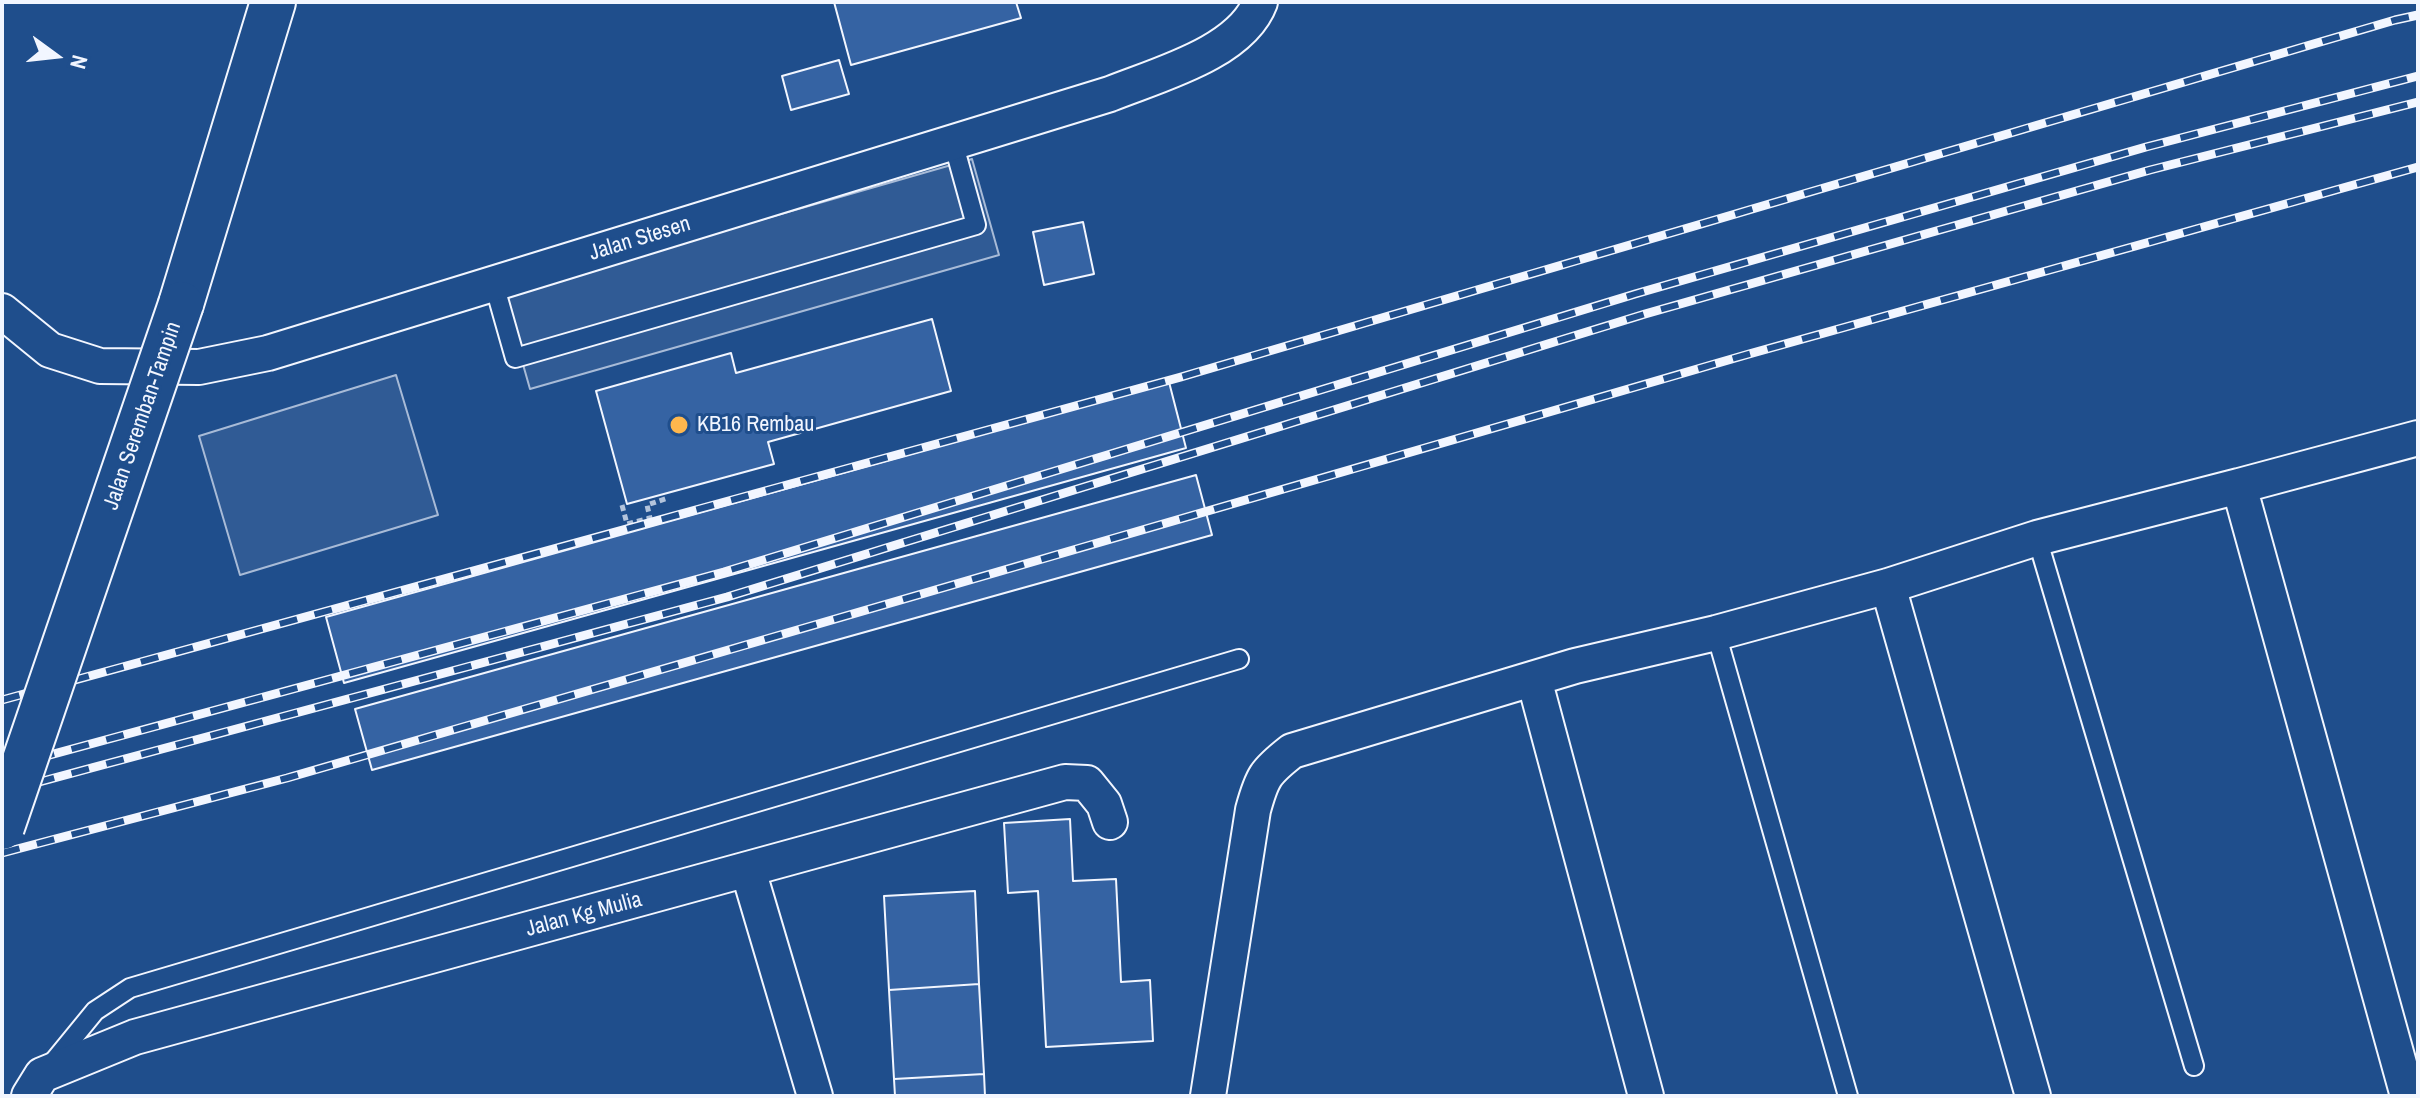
<!DOCTYPE html>
<html>
<head>
<meta charset="utf-8">
<style>
	body { margin:0 }
	#map { position:relative; width:2420px; height:1098px; overflow:hidden; background:#1f4e8c; font-family:"Archivo Narrow",sans-serif }
	canvas { display:block }
	.frame { position:absolute; inset:0; border:4px solid #f2f6ff; pointer-events:none }
	.north { position:absolute; left:16px; top:16px; width:80px; height:80px; -webkit-text-stroke:6px #1f4e8c; paint-order:stroke; rotate:105deg; font-size:22px; font-weight:700; line-height:32px; text-align:center; color:#f2f6ff }
	.north::after { content:''; display:block; margin:auto; width:28px; height:36px; background:#f2f6ff; clip-path:polygon(50% 0,100% 100%,50% 72%,0 100%) }
</style>
</head>
<body>
<div id="map">
<canvas width="2420" height="1098"></canvas>
<div class="frame"></div>
<div class="north">N</div>
</div>
<script>
const c = document.querySelector('canvas').getContext('2d');
c.lineJoin = 'round';
function fillPath(path, color) { c.fillStyle = color; c.fill(path, 'evenodd'); }
function stroke(path, color, width, dash) { c.strokeStyle = color; c.lineWidth = width; c.lineCap = dash ? 'butt' : 'round'; c.setLineDash(dash || []); c.stroke(path); }
function write(font, color, halo, rows, align = 'center') {
  c.font = font + ' "Archivo Narrow",sans-serif'; c.lineWidth = 6; c.setLineDash([]); c.textBaseline = 'middle'; c.strokeStyle = halo; c.fillStyle = color; for (const [text, x, y, turn = 0] of rows) {
    c.save(); c.translate(x, y); c.rotate((+turn || 0) * Math.PI / 180); c.textAlign = isNaN(turn) ? turn : align; if (halo) c.strokeText(text, 0, 0); c.fillText(text, 0, 0); c.restore();
  }
}
const built = new Path2D(`
	M972,159L999,255L530,389L503,294Z
	M396,375L438,515L240,575L199,436Z`);
fillPath(built, '#305b95');
stroke(built, '#a8bbd7', 2);
const building = new Path2D(`
	M834,2H1016L1021,18L851,65Z
	M839,60L849,94L791,110L782,76Z
	M1083,222L1094,274L1044,285L1033,232Z
	M932,319L951,391L768,442L774,464L627,504L596,391L731,353L736,373Z
	M1169,382L1186,448L344,683L326,617Z
	M1196,475L1212,535L372,770L355,709Z
	M1070,819L1073,881L1116,879L1121,982L1150,980L1153,1041L1046,1047L1038,891L1008,893L1004,823Z
	M975,891L979,984L889,990L884,896Z
	M979,984L984,1074L894,1079L889,990Z
	M984,1074L985,1096H895L894,1079Z`);
fillPath(building, '#3563a3');
stroke(building, '#f2f6ff', 2);
const service = new Path2D(`
	M494,284L515,358L976,225L953,142
	M2037,538L2194,1066
	M1716,633L1848,1096
	M50,1066L95,1011L130,988L1239,659`);
const minor = new Path2D(`
	M2,311L50,350L100,366L199,367L268,353L1110,94C1157,75 1241,53 1260,2
	M1888,586L2033,1096
	M1534,679L1646,1096
	M748,870L815,1096
	M29,1096L42,1075L135,1037L1065,782L1087,783L1104,804L1110,822
	M1208,1096L1253,810C1262,777 1265,772 1292,751L1575,666L1716,633L1888,586L2037,538L2239,486
	M2408,1096L2239,486L2418,438`);
const trunk = new Path2D(`
	M181,304L273,2`);
stroke(service, '#f2f6ff', 22);
stroke(minor, '#f2f6ff', 38);
stroke(trunk, '#f2f6ff', 48);
stroke(new Path2D(`
	M622,505L627,524L650,518L647,505L668,498`), '#b3c4dc', 5, [6, 4]);
stroke(service, '#1f4e8c', 18);
stroke(minor, '#1f4e8c', 34);
stroke(trunk, '#1f4e8c', 44);
const rail = new Path2D(`
	M2,700L1181,377L2395,20L2418,15
	M2,768L724,572L1635,294L2146,147L2418,76
	M2,792L727,597L1645,314L2150,170L2418,102
	M2,853L287,778L1749,354L2418,167`);
stroke(rail, '#f2f6ff', 9);
stroke(rail, '#1f4e8c', 6, [18]);
const trunkBridge = new Path2D(`
	M2,827L181,304`);
stroke(trunkBridge, '#f2f6ff', 48, []);
stroke(trunkBridge, '#1f4e8c', 44);
for (const [x, y, r, color] of [
	[679,425,10,"#ffb74d"]
]) { const dot = new Path2D(); dot.arc(x, y, r, 0, 2 * Math.PI); c.fillStyle = color; c.fill(dot); stroke(dot, '#1f4e8c', 3); }
write('22px', '#f2f6ff', '#1f4e8c', [
	["Jalan Stesen",640,239,-17],
	["Jalan Seremban-Tampin",143,416,-71],
	["Jalan Kg Mulia",584,915,-15]
]);
write('22px', '#f2f6ff', '#1f4e8c', [
	["KB16 Rembau",697,425]
], 'left');
</script>
</body>
</html>
